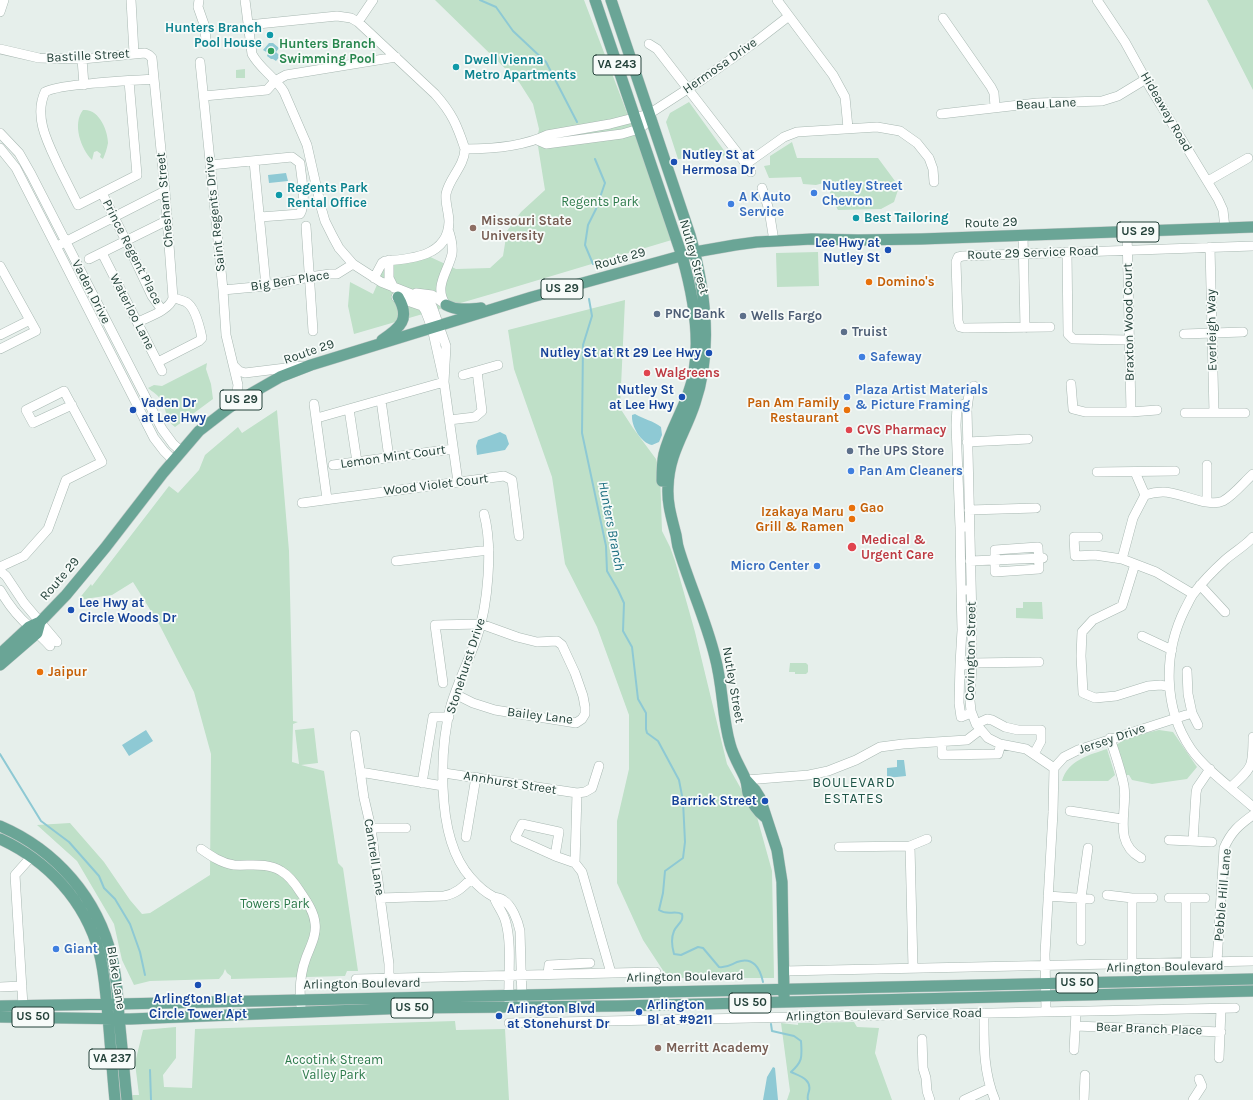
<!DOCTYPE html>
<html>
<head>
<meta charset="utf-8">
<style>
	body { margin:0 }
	canvas { display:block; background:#e6efeb }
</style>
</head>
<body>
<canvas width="1253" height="1100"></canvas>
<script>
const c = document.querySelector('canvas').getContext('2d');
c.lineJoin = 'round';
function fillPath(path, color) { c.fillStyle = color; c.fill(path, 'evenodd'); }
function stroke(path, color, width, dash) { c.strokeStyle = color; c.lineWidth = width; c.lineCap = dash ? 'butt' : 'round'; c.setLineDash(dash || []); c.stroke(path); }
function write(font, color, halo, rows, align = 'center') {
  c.font = font + ' Karla,sans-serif'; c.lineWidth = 3.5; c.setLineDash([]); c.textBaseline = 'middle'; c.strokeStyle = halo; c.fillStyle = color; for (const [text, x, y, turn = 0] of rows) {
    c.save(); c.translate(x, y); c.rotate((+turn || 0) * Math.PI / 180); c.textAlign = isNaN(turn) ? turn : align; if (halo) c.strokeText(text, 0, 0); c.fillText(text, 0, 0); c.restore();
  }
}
fillPath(new Path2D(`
	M435,0H584L675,239L495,293L354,334L348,306L350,282L373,294L379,280L382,263L426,255L456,269L490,268L503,256L507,231L521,212L545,190L537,140L539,129L533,104L519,82Z
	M1207,0H1253V90Z
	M245,69V78H236V70Z
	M689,102L728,156L678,159L666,122L670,113Z
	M83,110C99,108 108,131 108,143C107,149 105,154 103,159L100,157L101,154L97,151L94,152L92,160C81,149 72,124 83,110Z
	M792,142L797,158H878L895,181L898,190L894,202L881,209L838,210L832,199L827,182L816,185L803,184L801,177L769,178L764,166L770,165V156Z
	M818,252L819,286L777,287L776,253Z
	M625,300L620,408L633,428L656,459L660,473L662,531L670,547L675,561L695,632L727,764L757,817L772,871L774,978H668L643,940L617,883V821L629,769V715L597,627L565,564L552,477L514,369L508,330Z
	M207,363L206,369L211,384L213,399L175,427C165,420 167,411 162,401C158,395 153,392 148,388L154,385L162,386Z
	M277,410L289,551L293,721L298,722L293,724L292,762L299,764L295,730L314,728L318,763L301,765L324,771L338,863L343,868L358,971H347L345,976L231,979V976L227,973L225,969L223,974L219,979L150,981L134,985L122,960L114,924L77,861L37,825L70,823L104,862L130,900L142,914L150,913L210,875L211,754L194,692L159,624L133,582L112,595L78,600L91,584L92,586L169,486L178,493L199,470L205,455L238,427L242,433Z
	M1023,602H1042L1043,619L1016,618V608H1023Z
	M790,663H806L808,665V672L806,674H795V672H789Z
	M1159,730L1173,732L1197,767L1187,779L1152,784L1132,780L1129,775H1124L1116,745L1128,737Z
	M1107,749L1115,775L1108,781H1062C1068,760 1089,755 1107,749Z
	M455,1021L456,1030L505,1029L509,1100H133L132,1095H139L135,1063L143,1030L176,1027V1058L163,1075L164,1087L192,1088L195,1029Z
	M854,1022L857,1027L879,1028L875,1053L892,1100H787L790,1091L781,1023L798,1025V1023Z`), '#bfe0c8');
fillPath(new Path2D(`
	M269,43H273L279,48L276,52L280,56L276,61L273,59H271L267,56L268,53L263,50Z
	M286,173L288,181L269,183L268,175Z
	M635,414C643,419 654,421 661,427L662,435L659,442L652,445C641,443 631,426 632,415Z
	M500,432L506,435L509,444L505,450L477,455L476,446L478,440Z
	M146,730L153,741L129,756L122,745Z
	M897,760H904L906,776L887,778V768L897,767Z
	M773,1067L775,1068L778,1100H763L767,1077Z`), '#8ec9d4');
stroke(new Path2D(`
	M480,0L496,7L513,31L546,62L577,122
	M593,264L585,245L588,225L596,209L605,183L595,159
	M589,299L592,316L583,345L582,433L606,546L607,571L618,590L624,603L623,631L632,647L638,699L646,713V729L647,733L658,741L679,780L683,801L685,842L683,858L665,871L663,893L659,910C668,916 674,910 682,914C684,922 677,924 674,931C671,938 672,947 674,954L681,955L698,947L703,948L719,967C727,968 730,965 737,962C753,956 760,968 763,982
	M0,754L41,821L69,842L99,876L104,888L115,899L130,924L140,952L145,975
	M771,1024L772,1031L794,1036L801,1041C802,1057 803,1061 791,1072C799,1076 812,1079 809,1091C808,1095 807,1096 808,1100
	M150,1070L151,1100`), '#8ec9d4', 2);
const minor = new Path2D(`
	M131,0L134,53
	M199,0L198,7L205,27L206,43
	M245,0L252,54C260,69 276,78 284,92L307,145L321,207L325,221L333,237L339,248L353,264L381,282L419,297L432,306L446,346L444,382
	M777,0L833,75L845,97L848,128
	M1097,0L1125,42L1151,89L1218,199L1223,210L1225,228
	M0,12L4,0
	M943,18L991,87L994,93L995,107
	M358,22L373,0
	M248,25L337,16L351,18L358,22L435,94C452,113 457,125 465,149C464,167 449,178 446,194C445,203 449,213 449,222C448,256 412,259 385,261L382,263L374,278
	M649,44L657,49L746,164L751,172
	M0,49L39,58L82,59L145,53L149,55L152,58L165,191L173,298C170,310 148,317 138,322
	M82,59L84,85
	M200,62L223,290L226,335L238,385L237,392L230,407
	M129,81L137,175L78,205C72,193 66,181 60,169C49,145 33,118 45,92C56,84 136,80 154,79
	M204,96L267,90L275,81L286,75L396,57
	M941,114L1037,103L1102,101L1118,96L1146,79
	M0,133L19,153L31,174L162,429L173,444L181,451
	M537,140L546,144L622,134L639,129L644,125L649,114
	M0,148L16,168L154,438L164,451L173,460
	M465,149C492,149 522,147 547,135L610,124L649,114L703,79L754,43L789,16
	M254,161L266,286
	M746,164L784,137L797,132L877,127L900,131L917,143L929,158L933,169L934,182
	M210,165L292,157L300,163C301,176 307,202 300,214L260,217
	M1208,181L1248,158
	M762,188L769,210L774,241
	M102,193L126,241L152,296L162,310
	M306,226L313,331
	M1023,235L1025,328
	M61,244L165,191
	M1210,247L1214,413
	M1067,252L1068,334L1073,339L1129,340
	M102,253L162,371
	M89,259L168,220
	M389,260V278L394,288
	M0,266L36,331L0,349
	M223,290L266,286L301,279L309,277L330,274H337L353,264
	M416,293L432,295L445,304
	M396,297L422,306L425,310L432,328L444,382L458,482
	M446,305C433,287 448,272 452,254C453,245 451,237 448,229
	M1050,327L964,328L960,327L958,321L956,262L958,257L963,256L1253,246
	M1184,334L1243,332
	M0,335L30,320
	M158,362L199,341L202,338C200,328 195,307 186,302C182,300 177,299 173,298
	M234,366L239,371L245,373L302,366
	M463,375L498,365
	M1071,384L1073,409L1085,412H1131L1127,232
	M974,386L969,394L967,409L972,621V663L970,701L971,711L976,724L988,738L1000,744L1026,749L1054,768
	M381,400L389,458
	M314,404L327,499
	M349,409L357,462
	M1131,412L1157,410
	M1185,413H1245
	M317,418L444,382
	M449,420L475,417L482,411L477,371
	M967,442L1028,439
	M333,465L453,449
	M1097,472L1175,471
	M1135,472L1145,495
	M1207,501V465
	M302,503L504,476L512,480L519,536
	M969,510L1036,508
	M484,514C493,547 488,605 477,637C469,660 458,682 451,705C444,731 442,760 443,787C444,817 450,855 471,878C477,885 486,893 494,897C497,898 501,898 503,900C512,905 518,921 520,931L522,1001
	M960,527L956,425L957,407L967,403
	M1098,537H1074L1075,556L1095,555L1122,559L1156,572L1193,594
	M1253,537C1245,546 1234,552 1225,560C1214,570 1203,581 1194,593C1190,598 1188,604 1185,609C1163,653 1163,708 1191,749C1205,769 1234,790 1253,807
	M1038,547L1039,569L995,572V550Z
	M1122,559L1133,518L1145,495C1151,493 1156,492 1163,492C1180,492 1208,508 1223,501C1233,496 1245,481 1253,474
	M396,561L489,550
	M970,561L1043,558
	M1135,564L1122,606L1093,620L1082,632L1081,656L1083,693L1095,698L1116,696L1148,686L1161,685L1169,687
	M0,567L24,556L48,529L66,480L102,462L64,391L26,410L33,423L72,405
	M0,571L6,576L24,603L57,642
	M1200,585L1225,612
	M0,590C8,604 17,616 30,627C37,633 44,639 50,646
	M961,590L960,527H966
	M1142,636L1172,650
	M972,663L1039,662
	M960,664L962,630L961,590H971
	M965,665L960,664L959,703L961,717L971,713
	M1187,671L1188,694L1192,713
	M443,683L435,625L481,624L517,637L537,642L557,641L562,645L575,673L583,696L585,707V714L582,719L576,723L495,710L473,703L455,694
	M976,724L987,719L992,720L1005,727L1018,730H1041V741L1034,754
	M355,735L364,798L371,828L389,964V979
	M1110,738C1115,754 1121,770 1124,786C1128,811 1112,842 1141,858
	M942,742V755L998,754L1001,744
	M1054,768L1064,757L1078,750L1192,713L1198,725
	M360,772L443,786
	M444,773L577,793L585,792L592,788L599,766
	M746,780L809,775L828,771L856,760L880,747L903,744L967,740L980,730
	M422,783L433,717H449
	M1231,787C1253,767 1253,766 1253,737
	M577,793L575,863L582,872L611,973
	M1070,811L1122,819
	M522,824L559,832L555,856L515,838Z
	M371,828H406
	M466,837L476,777
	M1169,840L1212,842
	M1193,841L1196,793L1197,788L1210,769
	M910,846L913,968
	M839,847L910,846L927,839
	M201,849C211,856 221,863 234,865C249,866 267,862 281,871C290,876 296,885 301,893C307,902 314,912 315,923C317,935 310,947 306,958C300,974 299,988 301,1006
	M555,856L575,863
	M1107,895L1132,898H1153
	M1048,896L1090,899
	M494,897C497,906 504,913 506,923C512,945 508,977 509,1001
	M380,898L444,896C456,894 463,887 471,879
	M1169,898H1205
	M1081,941V898L1088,848
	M1217,962L1224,848C1231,832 1239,825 1253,815
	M1186,963V898
	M1132,964V898
	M783,971L1253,961
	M548,974L549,965L590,963
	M356,979L656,972
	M0,987L22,986
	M23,1006L15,875L31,857
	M1046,1012L1045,954L1053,812L1054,768
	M984,1013C984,1043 983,1072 995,1100
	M509,1023L1235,1008
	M1076,1026L1221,1032
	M922,1039L923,1068L926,1078L927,1091L930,1100
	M1074,1050L1076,1012
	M1219,1058L1221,1009
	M964,1100L990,1088
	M1084,1100L1085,1075
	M1193,1100L1202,1086L1199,1079`);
const major = new Path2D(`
	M595,0L682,256C694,298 704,352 688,394C681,414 669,433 664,454C662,463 662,472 662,481
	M611,0L690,235C705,288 713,350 695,403C685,434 669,453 668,487C667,504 672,519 676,535C677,540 677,545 679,550C690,586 706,620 715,657C723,686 722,716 730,744C733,756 740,767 745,778C747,783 747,788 748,793C751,802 758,812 765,817
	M446,305C457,311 469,309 481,308
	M382,340C400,328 411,319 398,297
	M0,654L29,627L40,622L66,595L105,548L163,473L199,431L230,407L252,393L280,377L311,365L532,297L695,252L735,245L757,242L812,239L858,240L921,239L1253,227
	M0,665L37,633L40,622
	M746,780L755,790L760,798L777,850L782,882L784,996
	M0,826C56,850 98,898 112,958C117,978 118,998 119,1018C122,1045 124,1073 127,1100
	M0,839C48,861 85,901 99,952C104,970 105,988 107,1006C110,1037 112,1069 115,1100
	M0,1006L119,1004L1253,979
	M0,1017L130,1019L409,1008L617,1006L1253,991`);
stroke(minor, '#a8b8b2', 10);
stroke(major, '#c2cac8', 12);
stroke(minor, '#fff', 9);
stroke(major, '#6aa596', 11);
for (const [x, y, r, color] of [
	[270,35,4,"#0f9aa8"],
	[271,51,4,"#2e9e5b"],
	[456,67,4,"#0f9aa8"],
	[674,162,4,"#1a4fb4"],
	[814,193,4,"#3f7fe0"],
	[279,195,4,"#0f9aa8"],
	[731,204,4,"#3f7fe0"],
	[856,218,4,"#0f9aa8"],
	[473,228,4,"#8d6e63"],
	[888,250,4,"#1a4fb4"],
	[869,282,4,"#e8710a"],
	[657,314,4,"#5c6f8a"],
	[743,316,4,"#5c6f8a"],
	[844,332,4,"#5c6f8a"],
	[709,353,4,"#1a4fb4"],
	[862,357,4,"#3f7fe0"],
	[647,373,4,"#e0444e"],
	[682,397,4,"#1a4fb4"],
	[847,397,4,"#3f7fe0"],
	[133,410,4,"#1a4fb4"],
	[847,410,4,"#e8710a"],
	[849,430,4,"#e0444e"],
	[850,451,4,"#5c6f8a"],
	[851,471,4,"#3f7fe0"],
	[852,508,4,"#e8710a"],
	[852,519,4,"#e8710a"],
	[852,547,5,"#e0444e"],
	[817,566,4,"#3f7fe0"],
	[71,610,4,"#1a4fb4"],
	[40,672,4,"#e8710a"],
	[765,801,4,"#1a4fb4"],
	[56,949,4,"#3f7fe0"],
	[198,985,4,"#1a4fb4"],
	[639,1012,4,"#1a4fb4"],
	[499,1016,4,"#1a4fb4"],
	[658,1048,4,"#8d6e63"]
]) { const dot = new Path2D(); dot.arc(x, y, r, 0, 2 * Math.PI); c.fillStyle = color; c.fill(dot); stroke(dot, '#f7fbf9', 1.5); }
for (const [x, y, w] of [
	[617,65,48],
	[1138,232,42],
	[562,289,42],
	[241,400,42],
	[1077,983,42],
	[750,1003,42],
	[412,1008,42],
	[33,1017,42],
	[112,1059,46]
]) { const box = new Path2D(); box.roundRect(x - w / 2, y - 10, w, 20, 3); c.fillStyle = '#f7fbf9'; c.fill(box); stroke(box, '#24423a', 1); }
write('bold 12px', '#24423a', null, [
	["VA 243",617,65],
	["US 29",1138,232],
	["US 29",562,289],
	["US 29",241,400],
	["US 50",1077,983],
	["US 50",750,1003],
	["US 50",412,1008],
	["US 50",33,1017],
	["VA 237",112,1059]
]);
write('bold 13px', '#0d838f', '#f7fbf9', [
	["Hunters Branch",262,28,"right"],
	["Pool House",262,43,"right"],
	["Dwell Vienna",464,60],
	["Metro Apartments",464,75],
	["Regents Park",287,188],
	["Rental Office",287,203],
	["Best Tailoring",864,218]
], 'left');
write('bold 13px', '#27864d', '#f7fbf9', [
	["Hunters Branch",279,44],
	["Swimming Pool",279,59]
], 'left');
write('13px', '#24423a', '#f7fbf9', [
	["Bastille Street",88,56,-3],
	["Hermosa Drive",720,66,-35],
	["Beau Lane",1046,104,-3],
	["Hideaway Road",1166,112,60],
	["Chesham Street",165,200,-95],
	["Saint Regents Drive",215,214,-96],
	["Route 29",991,223,-2],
	["Prince Regent Place",132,252,63],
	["Route 29 Service Road",1033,253,-2],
	["Nutley Street",694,257,74],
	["Route 29",620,259,-16],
	["Big Ben Place",290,281,-9],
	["Vaden Drive",91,292,63],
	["Waterloo Lane",132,312,63],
	["Braxton Wood Court",1129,322,-91],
	["Everleigh Way",1212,330,-91],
	["Route 29",309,352,-19],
	["Lemon Mint Court",393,457,-8],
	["Wood Violet Court",436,485,-7],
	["Route 29",60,579,-49],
	["Covington Street",971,651,-89],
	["Stonehurst Drive",466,666,-72],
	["Nutley Street",733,685,80],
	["Bailey Lane",540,716,7],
	["Jersey Drive",1112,739,-19],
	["Annhurst Street",510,783,9],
	["Cantrell Lane",374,857,81],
	["Pebble Hill Lane",1223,895,-85],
	["Arlington Boulevard",1165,967,-1],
	["Arlington Boulevard",685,977,-1],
	["Blake Lane",116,978,81],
	["Arlington Boulevard",362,984,-1],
	["Arlington Boulevard Service Road",884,1015,-1],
	["Bear Branch Place",1149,1029,2]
]);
write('bold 13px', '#164399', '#f7fbf9', [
	["Nutley St at",682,155],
	["Hermosa Dr",682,170],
	["Lee Hwy at",880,243,"right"],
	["Nutley St",880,258,"right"],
	["Nutley St at Rt 29 Lee Hwy",701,353,"right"],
	["Nutley St",674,390,"right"],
	["at Lee Hwy",674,405,"right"],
	["Vaden Dr",141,403],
	["at Lee Hwy",141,418],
	["Lee Hwy at",79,603],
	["Circle Woods Dr",79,618],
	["Barrick Street",757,801,"right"],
	["Arlington Bl at",198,999,"center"],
	["Circle Tower Apt",198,1014,"center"],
	["Arlington",647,1005],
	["Bl at #9211",647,1020],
	["Arlington Blvd",507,1009],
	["at Stonehurst Dr",507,1024]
], 'left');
write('bold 13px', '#366cbe', '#f7fbf9', [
	["Nutley Street",822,186],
	["Chevron",822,201],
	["A K Auto",739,197],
	["Service",739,212],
	["Safeway",870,357],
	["Plaza Artist Materials",855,390],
	["& Picture Framing",855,405],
	["Pan Am Cleaners",859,471],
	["Micro Center",809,566,"right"],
	["Giant",64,949]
], 'left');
write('13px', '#2d7a4b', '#f7fbf9', [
	["Regents Park",600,202],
	["Towers Park",275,904],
	["Accotink Stream",334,1060],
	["Valley Park",334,1075]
]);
write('bold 13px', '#785e54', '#f7fbf9', [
	["Missouri State",481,221],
	["University",481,236],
	["Merritt Academy",666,1048]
], 'left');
write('bold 13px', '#c56008', '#f7fbf9', [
	["Domino's",877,282],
	["Pan Am Family",839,403,"right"],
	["Restaurant",839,418,"right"],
	["Gao",860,508],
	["Izakaya Maru",844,512,"right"],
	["Grill & Ramen",844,527,"right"],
	["Jaipur",48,672]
], 'left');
write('bold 13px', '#4e5e75', '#f7fbf9', [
	["PNC Bank",665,314],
	["Wells Fargo",751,316],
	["Truist",852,332],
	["The UPS Store",858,451]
], 'left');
write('bold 13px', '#be3a42', '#f7fbf9', [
	["Walgreens",655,373],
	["CVS Pharmacy",857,430],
	["Medical &",861,540],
	["Urgent Care",861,555]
], 'left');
write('italic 14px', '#1c6f80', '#f7fbf9', [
	["Hunters Branch",611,526,79]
]);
c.letterSpacing = '1px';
write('14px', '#1f5548', '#f7fbf9', [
	["BOULEVARD",854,783],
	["ESTATES",854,799]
]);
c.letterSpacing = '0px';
</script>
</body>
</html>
